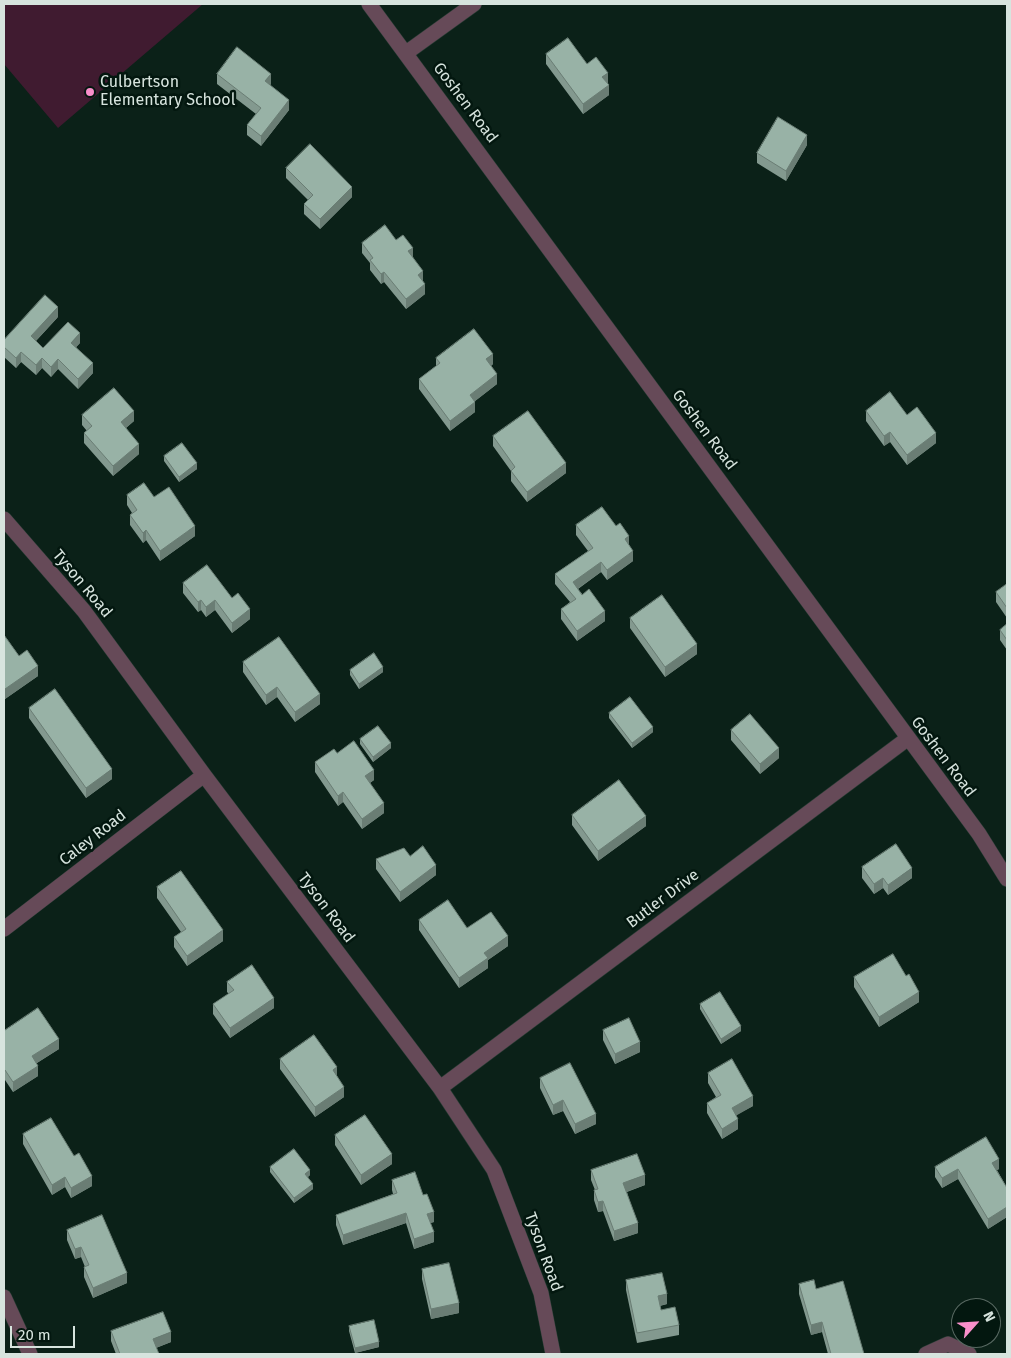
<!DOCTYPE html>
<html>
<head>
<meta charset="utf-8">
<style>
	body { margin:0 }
	#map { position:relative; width:1011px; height:1358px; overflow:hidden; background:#0b2118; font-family:"Fira Sans",sans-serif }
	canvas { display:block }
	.frame { position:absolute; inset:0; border:5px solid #d7e4de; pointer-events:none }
	.north { position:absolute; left:951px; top:1298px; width:50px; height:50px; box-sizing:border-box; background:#03170f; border:1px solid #586962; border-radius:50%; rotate:64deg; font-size:14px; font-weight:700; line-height:20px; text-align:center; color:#d7e4de }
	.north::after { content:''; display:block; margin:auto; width:18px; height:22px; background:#f98fca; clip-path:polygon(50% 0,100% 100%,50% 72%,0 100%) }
	.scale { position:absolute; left:10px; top:1326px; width:65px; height:22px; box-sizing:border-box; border:2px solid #d7e4de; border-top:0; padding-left:6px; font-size:15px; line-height:18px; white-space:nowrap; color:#d7e4de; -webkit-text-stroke:4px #03170f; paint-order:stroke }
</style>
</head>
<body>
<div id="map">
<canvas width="1011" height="1358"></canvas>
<div class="frame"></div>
<div class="north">N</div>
<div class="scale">20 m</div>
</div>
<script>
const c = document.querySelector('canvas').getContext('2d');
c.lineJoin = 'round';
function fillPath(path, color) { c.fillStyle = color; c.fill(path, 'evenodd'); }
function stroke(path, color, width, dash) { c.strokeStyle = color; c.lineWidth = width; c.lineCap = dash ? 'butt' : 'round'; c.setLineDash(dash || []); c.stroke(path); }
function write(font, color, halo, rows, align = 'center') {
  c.font = font + ' "Fira Sans",sans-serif'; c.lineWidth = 5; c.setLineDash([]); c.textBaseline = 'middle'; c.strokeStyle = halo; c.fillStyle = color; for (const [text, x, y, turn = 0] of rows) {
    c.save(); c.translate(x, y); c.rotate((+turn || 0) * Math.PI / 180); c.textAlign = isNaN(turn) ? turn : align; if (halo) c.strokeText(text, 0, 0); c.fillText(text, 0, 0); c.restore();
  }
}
fillPath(new Path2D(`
	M4,4H203L58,128L4,64Z`), '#401b30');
const minor = new Path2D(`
	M369,4L979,834L1007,879
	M406,53L474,4
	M4,519L84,611L204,775L440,1088L494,1170L541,1293L553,1354
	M4,929L204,775
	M440,1088L907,739
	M4,1297L30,1354
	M926,1354L948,1344L969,1354`);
stroke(minor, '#283c34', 16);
stroke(minor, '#664a58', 15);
fillPath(new Path2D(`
	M546,54L587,64L608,83L609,95L583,114L546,64Z
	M217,74L271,84L270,85L289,110L261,146L247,135V125L256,114L217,84Z
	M807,145L786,181L757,163V153Z
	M286,168L352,197L320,229L304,214V204L308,200L286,178Z
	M396,240L413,257L423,281L425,294L406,309L384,282L381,284L370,270V263L362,253V243Z
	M58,317L36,341L43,348L80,343L76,347L93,373L78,389L58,369L51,377L42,368L36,375L21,362L16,368L4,357V340Z
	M436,358L493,364L491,366L497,384L475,401V412L450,431L419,389V379L436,366Z
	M866,411L907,415L936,443L907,465L890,442L884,446L866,421Z
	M82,415L134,421L126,428L139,454L113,476L84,443V433L87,431L82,425Z
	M493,436L566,473L527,502L511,481V471L493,446Z
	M164,456L197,469L179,482L164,461Z
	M127,495L154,497L195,536L160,561L146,540L143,543L130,525V515L132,513L127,505Z
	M576,525L629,545L633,561L607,580L601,572L578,589L605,621L577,641L561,619V609L570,602L555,584V574L588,551L576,535Z
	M183,583L232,598L250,619L232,633L215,610L206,617L201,610L198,612L183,593Z
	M1007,584V618L996,602V592Z
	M630,618L697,654L665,677L630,628Z
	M1007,624V650L1000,640V630Z
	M4,635L19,656L38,676L5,699L4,697Z
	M243,662L320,704L295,722L277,697L266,705L243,672Z
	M350,670L383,672L359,689L350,675Z
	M29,708L112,779L86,798L29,718Z
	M609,713L653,732L632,748L609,718Z
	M731,730L779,758L760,774L731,740Z
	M360,739L391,748L373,762L360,744Z
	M337,753L374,780L370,783L384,813L362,829L343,802L338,806L315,772V762Z
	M572,815L646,826L598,861L572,825Z
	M410,856L436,875L400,902L376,869V859Z
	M862,867L912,878L888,895L883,888L874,894L862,878Z
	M157,887L223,941L187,966L174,947V937L181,932L157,898Z
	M419,920L467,928L508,946L488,960V968L459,988L419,930Z
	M906,976L919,1002L879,1027L854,987V977Z
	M227,982L274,1008L230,1038L213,1014V1004L229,994L227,992Z
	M700,1004L741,1031L721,1044L700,1009Z
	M603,1030L640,1052L615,1064L603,1040Z
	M4,1031L59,1049L37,1063L38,1076L13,1092L5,1080L4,1081Z
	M280,1059L337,1076L344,1097L315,1117L280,1069Z
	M708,1073L753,1106L736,1115L738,1129L722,1139L707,1113V1103L716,1097L708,1083Z
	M540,1078L596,1124L575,1134L563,1111L553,1115L540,1088Z
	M23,1134L74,1156L92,1186L71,1198L65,1187L52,1195L23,1144Z
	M335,1135L392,1164L361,1185L335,1145Z
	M270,1167L310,1175L308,1177L313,1189L294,1203L270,1172Z
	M935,1167L999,1169L997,1170L1007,1188V1217L988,1229L958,1179L942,1188L935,1177Z
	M591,1170L645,1185L627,1192L638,1233L614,1241L603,1211L598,1212L594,1200V1190H595L591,1180Z
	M392,1180L423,1195L434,1222L430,1223L434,1242L414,1249L406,1223L343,1245L336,1225V1215L393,1194L392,1190Z
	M67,1230L127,1283L93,1298L84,1277V1267H85L81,1257L75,1259L67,1240Z
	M422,1269L459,1313L431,1319L422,1279Z
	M626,1280L667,1304L660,1306L661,1310L679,1325V1335L637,1343L626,1290Z
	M799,1284L816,1289L864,1354H828L822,1332L811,1335L799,1294Z
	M349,1326L379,1347L355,1353L349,1331Z
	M111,1331L171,1342L156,1348L159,1354H116L111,1341Z`), '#83998f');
fillPath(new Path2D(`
	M608,73V83L602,87V77Z
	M271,74V84L265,91V81Z
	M609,85V95L583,114V104Z
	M289,100V110L261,146V136Z
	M807,135V145L786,181V171Z
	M352,187V197L320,229V219Z
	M413,248V258L408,251Z
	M423,271V281L418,285V275Z
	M384,272V282L381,284V274Z
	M425,284V294L406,309V299Z
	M58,307V317L31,346V336Z
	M80,333V343L71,353V343Z
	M21,352V362L16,368V358Z
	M493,354V364L486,369V359Z
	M42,358V368L36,375V365Z
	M58,359V369L51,377V367Z
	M93,363V373L78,389V379Z
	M497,374V384L470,405V395Z
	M475,402V412L450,431V421Z
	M134,411V421L121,432V422Z
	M890,432V442L884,446V436Z
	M936,433V443L907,465V455Z
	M139,444V454L113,476V466Z
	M197,463V469L179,482V477Z
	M566,463V473L527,502V492Z
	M195,526V536L160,561V551Z
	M146,530V540L143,543V533Z
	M629,536V546L625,539Z
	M633,551V561L607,580V570Z
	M601,562V572L573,592V582Z
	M201,600V610L198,612V602Z
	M215,600V610L206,617V607Z
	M250,609V619L232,633V623Z
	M605,611V621L577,641V631Z
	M697,644V654L665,677V667Z
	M38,666V676L5,699V689Z
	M383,667V672L359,689V684Z
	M277,687V697L266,705V695Z
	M320,694V704L295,722V712Z
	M653,727V732L632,748V743Z
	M391,743V748L373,762V757Z
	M779,748V758L760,774V764Z
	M112,769V779L86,798V788Z
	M374,770V780L365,786V776Z
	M343,792V802L338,806V796Z
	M384,803V813L362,829V819Z
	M646,816V826L598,861V851Z
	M436,865V875L400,902V892Z
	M912,868V878L888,895V885Z
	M883,878V888L874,894V884Z
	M223,930V941L187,966V956Z
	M508,936V946L488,960V968L459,988V978L484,953Z
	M919,992V1002L879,1027V1017Z
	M274,998V1008L230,1038V1028Z
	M741,1026V1031L721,1044V1039Z
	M59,1039V1049L32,1066V1056Z
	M640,1042V1052L615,1064V1054Z
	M38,1066V1076L13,1092V1082Z
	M337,1067V1077L333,1070Z
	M5,1070V1080L4,1081V1071Z
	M344,1087V1097L315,1117V1107Z
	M753,1096V1106L732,1118V1108Z
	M563,1100V1111L553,1115V1105Z
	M596,1114V1124L575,1134V1124Z
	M738,1119V1129L722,1139V1129Z
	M392,1154V1164L361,1185V1175Z
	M999,1159V1169L992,1173V1163Z
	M958,1169V1179L942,1188V1178Z
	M310,1170V1175L305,1179V1174Z
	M645,1175V1185L623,1193V1183Z
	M92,1176V1186L71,1198V1188Z
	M65,1177V1187L52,1195V1185Z
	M313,1184V1189L294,1203V1198Z
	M603,1201V1211L598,1212V1202Z
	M1007,1207V1217L988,1229V1219Z
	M434,1212V1222L427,1224V1214Z
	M406,1213V1223L343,1245V1235Z
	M638,1223V1233L614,1241V1231Z
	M434,1232V1242L414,1249V1239Z
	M81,1247V1257L75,1259V1249Z
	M127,1273V1283L93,1298V1288Z
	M667,1294V1304L658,1306V1296Z
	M459,1303V1313L431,1319V1309Z
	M822,1322V1332L811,1335V1325Z
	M171,1332V1342L153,1349V1339Z
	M379,1342V1347L355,1353V1348Z`), '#6a7d74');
const building = new Path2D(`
	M568,38L587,64L596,57L608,73L602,77L609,85L583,104L546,54Z
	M237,47L271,74L265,81L289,100L261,136L247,125L261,108L217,74Z
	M778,117L807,135L786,171L757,153Z
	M310,144L352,187L320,219L304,204L313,195L286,168Z
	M385,225L396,240L403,235L413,248L408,251L423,271L418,275L425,284L406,299L384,272L381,274L370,260L373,258L362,243Z
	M45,295L58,307L31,336L43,348L68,322L80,333L71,343L93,363L78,379L58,359L51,367L42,358L36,365L21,352L16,358L4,347V340Z
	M474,329L493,354L486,359L497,374L470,395L475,402L450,421L419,379L440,363L436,358Z
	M114,388L134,411L121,422L139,444L113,466L84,433L92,426L82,415Z
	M890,392L907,415L917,407L936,433L907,455L890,432L884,436L866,411Z
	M528,411L566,463L527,492L511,471L515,467L493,436Z
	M182,443L197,463L179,477L164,456Z
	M144,483L154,497L169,487L195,526L160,551L146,530L143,533L130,515L137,510L127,495Z
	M602,507L616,526L620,523L629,536L625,539L633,551L607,570L601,562L573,582L582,595L589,589L605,611L577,631L561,609L576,599L555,574L593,548L576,525Z
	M207,565L232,598L238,593L250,609L232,623L215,600L206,607L201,600L198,602L183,583Z
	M1007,584V608L996,592Z
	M662,595L697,644L665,667L630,618Z
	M1007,624V640L1000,630Z
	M4,635L19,656L27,650L38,666L5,689L4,687Z
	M279,637L320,694L295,712L277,687L266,695L243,662Z
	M374,653L383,667L359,684L350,670Z
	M55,689L112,769L86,788L29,708Z
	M630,697L653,727L632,743L609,713Z
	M750,714L779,748L760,764L731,730Z
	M378,726L391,743L373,757L360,739Z
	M354,741L374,770L365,776L384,803L362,819L343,792L338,796L315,762L334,749L337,753Z
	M619,780L646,816L598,851L572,815Z
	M896,844L912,868L888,885L883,878L874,884L862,867Z
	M423,846L436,865L400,892L376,859L404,848L410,856Z
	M181,871L223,930L187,956L174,937L186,929L157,887Z
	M448,900L467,928L491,912L508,936L484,953L488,958L459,978L419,920Z
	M893,954L906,976L909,974L919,992L879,1017L854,977Z
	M252,965L274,998L230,1028L213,1004L234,990L227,982Z
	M720,992L741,1026L721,1039L700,1004Z
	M38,1008L59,1039L32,1056L38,1066L13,1082L5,1070L4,1071V1031Z
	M629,1018L640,1042L615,1054L603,1030Z
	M314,1035L337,1067L333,1070L344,1087L315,1107L280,1059Z
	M732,1059L753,1096L732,1108L738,1119L722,1129L707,1103L721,1095L708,1073Z
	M570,1063L596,1114L575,1124L563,1100L553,1105L540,1078Z
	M365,1115L392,1154L361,1175L335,1135Z
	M51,1118L74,1156L79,1153L92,1176L71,1188L65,1177L52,1185L23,1134Z
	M986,1137L999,1159L992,1163L1007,1188V1207L988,1219L958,1169L942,1178L935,1167Z
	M294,1149L310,1170L305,1174L313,1184L294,1198L270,1167Z
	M637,1154L645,1175L623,1183L638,1223L614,1231L603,1201L598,1202L594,1190L598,1189L591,1170Z
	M415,1172L423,1195L427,1194L434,1212L427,1214L434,1232L414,1239L406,1213L343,1235L336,1215L397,1193L392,1180Z
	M102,1215L127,1273L93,1288L84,1267L89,1265L81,1247L75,1249L67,1230Z
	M449,1263L459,1303L431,1309L422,1269Z
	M662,1273L667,1294L658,1296L661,1310L675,1307L679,1325L637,1333L626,1280Z
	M814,1280L816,1289L843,1281L864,1354H831L822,1322L811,1325L799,1284Z
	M163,1312L171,1332L153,1339L159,1354H120L111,1331Z
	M374,1320L379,1342L355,1348L349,1326Z`);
fillPath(building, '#98b2a6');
stroke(building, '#6a7d74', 1);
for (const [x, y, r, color] of [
	[90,92,5,"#f98fca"]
]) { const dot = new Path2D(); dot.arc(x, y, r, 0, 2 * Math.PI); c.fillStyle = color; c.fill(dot); stroke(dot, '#03170f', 2); }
write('16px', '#d7e4de', '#03170f', [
	["Culbertson",100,83],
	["Elementary School",100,101]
], 'left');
write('16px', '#d7e4de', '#03170f', [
	["Goshen Road",465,103,53],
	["Goshen Road",704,430,53],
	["Tyson Road",82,584,50],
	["Goshen Road",943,757,53],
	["Caley Road",93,838,-38],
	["Butler Drive",663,899,-37],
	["Tyson Road",326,908,53],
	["Tyson Road",543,1252,70]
]);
</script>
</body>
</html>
